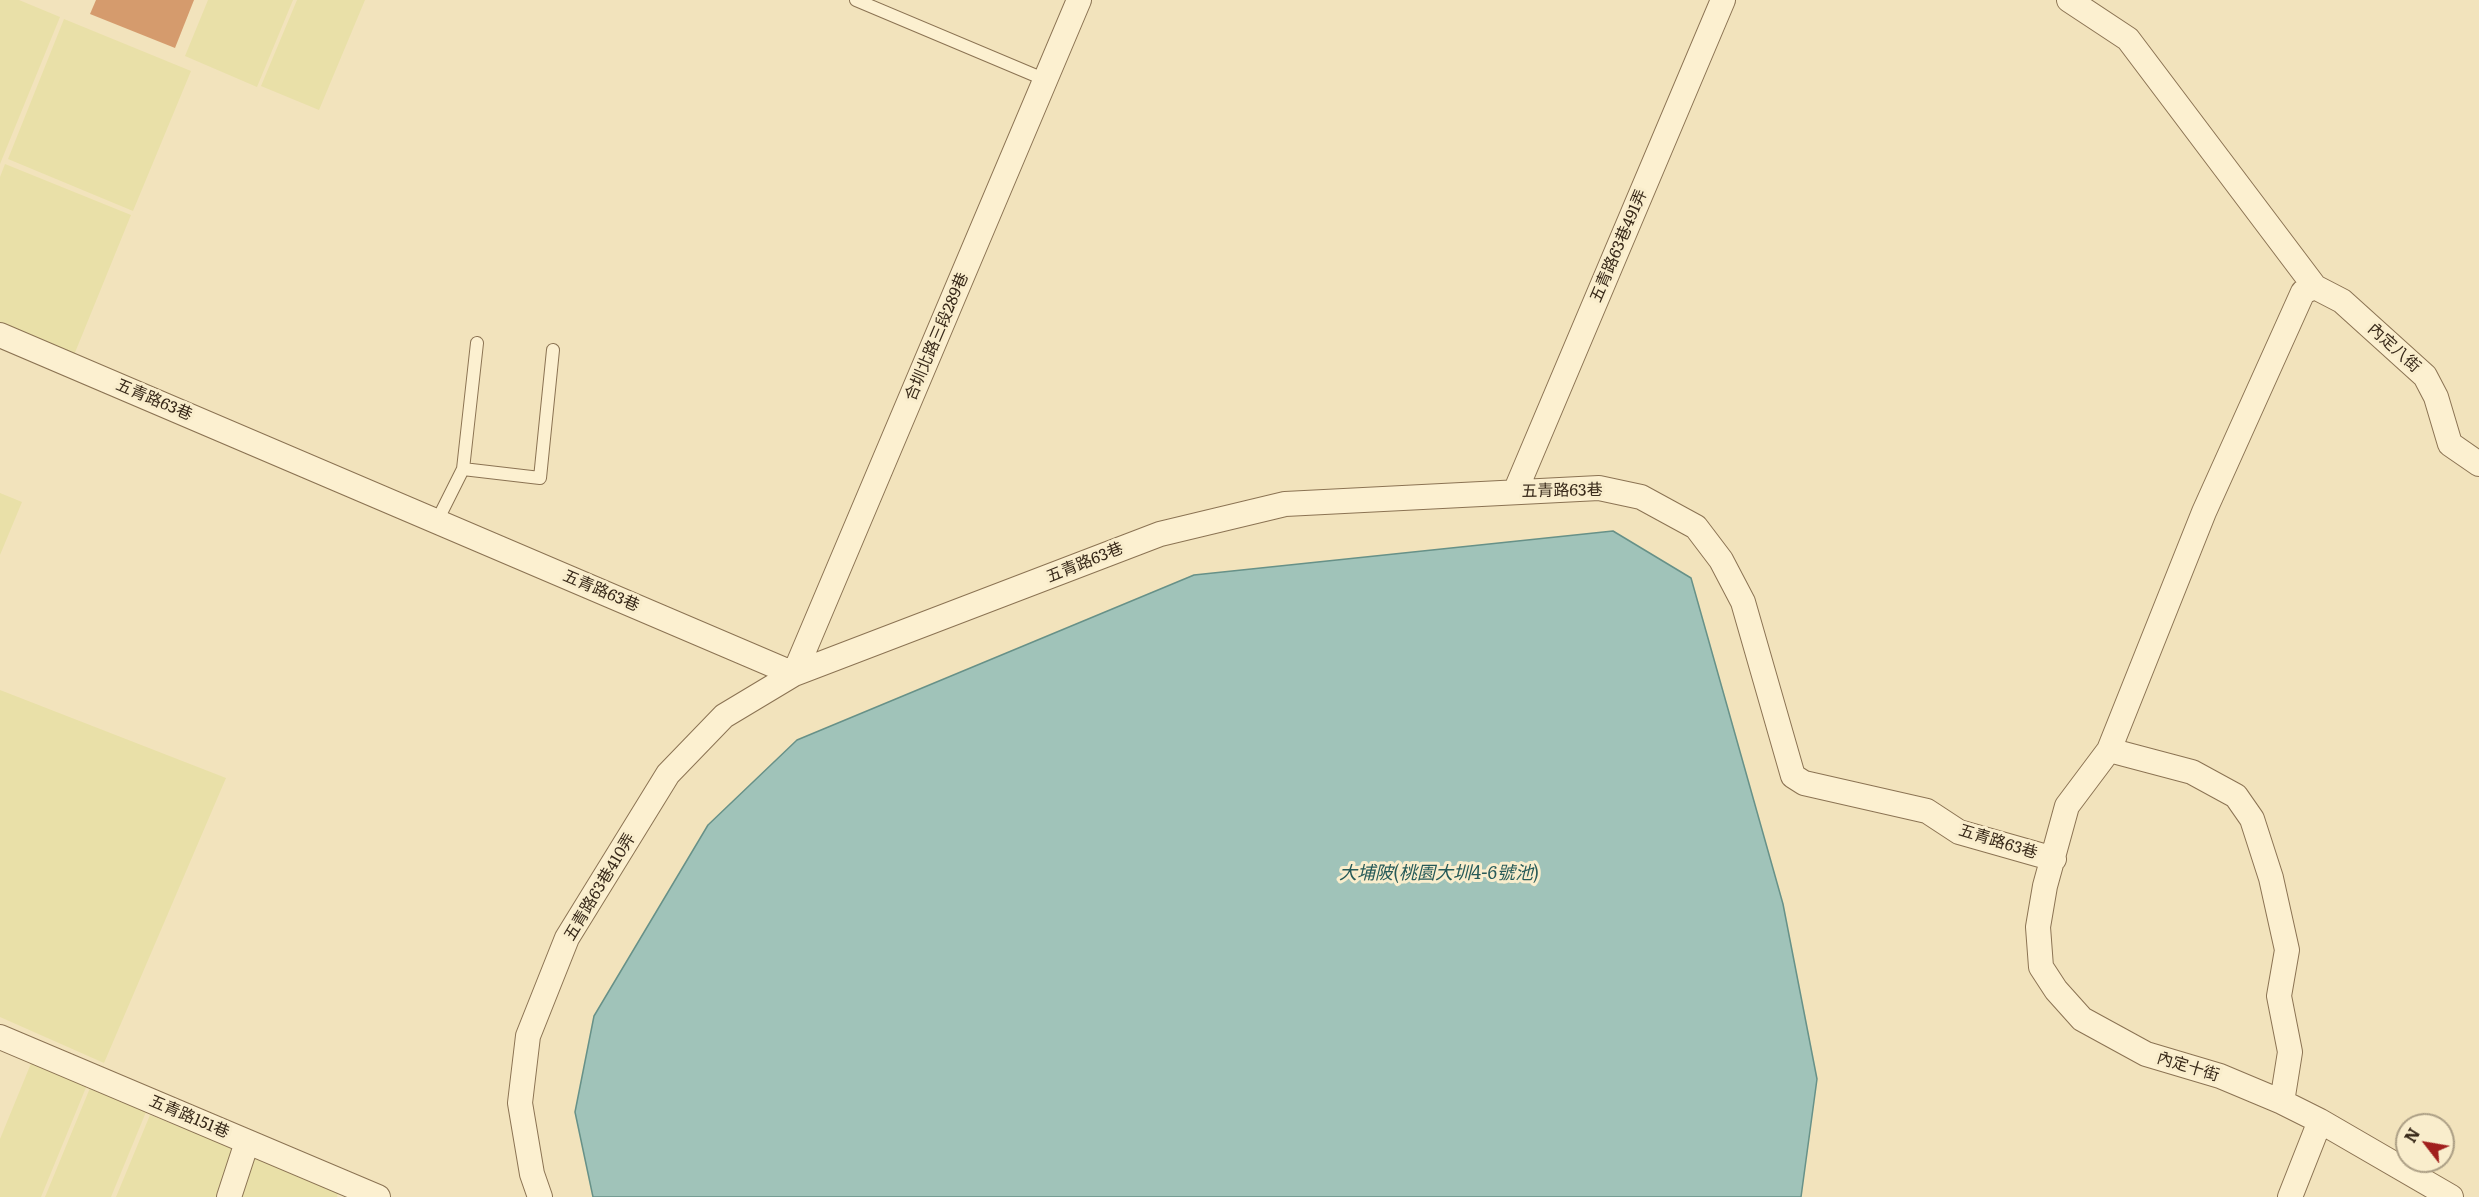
<!DOCTYPE html>
<html>
<head>
<meta charset="utf-8">
<style>
	body { margin:0 }
	#map { position:relative; width:2479px; height:1197px; overflow:hidden; background:#f2e3bc; font-family:Literata,serif }
	canvas { display:block }
	.north { position:absolute; left:2395px; top:1113px; width:60px; height:60px; box-sizing:border-box; background:#f9edcc; border:2px solid #ac9f85; border-radius:50%; rotate:301deg; font-size:16px; font-weight:700; line-height:24px; text-align:center; color:#392a1a }
	.north::after { content:''; display:block; margin:auto; width:21px; height:27px; background:#a11f1d; clip-path:polygon(50% 0,100% 100%,50% 72%,0 100%) }
</style>
</head>
<body>
<div id="map">
<canvas width="2479" height="1197"></canvas>
<div class="north">N</div>
</div>
<script>
const c = document.querySelector('canvas').getContext('2d');
c.lineJoin = 'round';
function fillPath(path, color) { c.fillStyle = color; c.fill(path, 'evenodd'); }
function stroke(path, color, width, dash) { c.strokeStyle = color; c.lineWidth = width; c.lineCap = dash ? 'butt' : 'round'; c.setLineDash(dash || []); c.stroke(path); }
function write(font, color, halo, rows, align = 'center') {
  c.font = font + ' Literata,"Noto Sans TC",serif'; c.lineWidth = 6; c.setLineDash([]); c.textBaseline = 'middle'; c.strokeStyle = halo; c.fillStyle = color; for (const [text, x, y, turn = 0] of rows) {
    c.save(); c.translate(x, y); c.rotate((+turn || 0) * Math.PI / 180); c.textAlign = isNaN(turn) ? turn : align; if (halo) c.strokeText(text, 0, 0); c.fillText(text, 0, 0); c.restore();
  }
}
fillPath(new Path2D(`
	M0,0H19L60,17L0,164Z
	M208,0H293L257,87L185,56Z
	M297,0H365L319,110L261,86Z
	M64,19L191,71L133,211L8,159Z
	M5,164L131,215L74,355L0,324V177Z
	M0,493L22,502L0,555Z
	M0,690L226,778L104,1063L0,1017Z
	M32,1061L87,1085L41,1197H0V1139Z
	M90,1088L146,1112L111,1197H45Z
	M150,1115L236,1149L220,1197H116Z
	M253,1157L338,1193L337,1197H240Z`), '#e9e0a8');
const water = new Path2D(`
	M1613,531L1691,578L1783,904L1817,1079L1801,1197H593L575,1112L594,1016L708,825L797,740L1194,575Z`);
fillPath(water, '#a0c3b9');
stroke(water, '#679188', 1.5);
fillPath(new Path2D(`
	M96,0H194L175,48L90,14Z`), '#d59b6d');
const service = new Path2D(`
	M856,0L1046,80
	M463,469L540,478L553,350
	M437,521L463,469L477,343`);
const minor = new Path2D(`
	M2069,0L2128,39L2315,287
	M0,335L794,674
	M1515,492L1723,0
	M794,674L1079,0
	M2109,750L2192,772L2236,796L2252,819L2271,878L2287,950L2279,996L2290,1052L2282,1102
	M0,1037L378,1197
	M229,1197L247,1142
	M540,1197L532,1174L520,1103L528,1036L567,938L668,774L724,716L794,674L1160,534L1285,504L1599,488L1641,497L1696,527L1721,560L1743,602L1793,776L1804,783L1927,811L1959,832L2054,859
	M2290,1197L2320,1121
	M2451,1197L2320,1121L2282,1102L2220,1076L2146,1054L2082,1019L2056,990L2041,967L2038,927L2045,886L2067,806L2109,750L2204,512L2303,292L2315,287L2342,301L2425,376L2436,397L2450,444L2479,464`);
stroke(service, '#8b7353', 14);
stroke(minor, '#8b7353', 26);
stroke(service, '#fcf0d0', 12);
stroke(minor, '#fcf0d0', 24);
write('16px', '#392a1a', '#f9edcc', [
	["五青路63巷491弄",1619,246,-67],
	["合圳北路三段289巷",937,337,-67],
	["內定八街",2394,348,42],
	["五青路63巷",154,400,23],
	["五青路63巷",1562,491,-1],
	["五青路63巷",1085,563,-22],
	["五青路63巷",601,591,23],
	["五青路63巷",1998,842,17],
	["五青路63巷410弄",600,887,-59],
	["內定十街",2188,1067,17],
	["五青路151巷",189,1117,23]
]);
write('italic 18px', '#275a58', '#f9edcc', [
	["大埔陂(桃園大圳4-6號池)",1439,874]
]);
</script>
</body>
</html>
